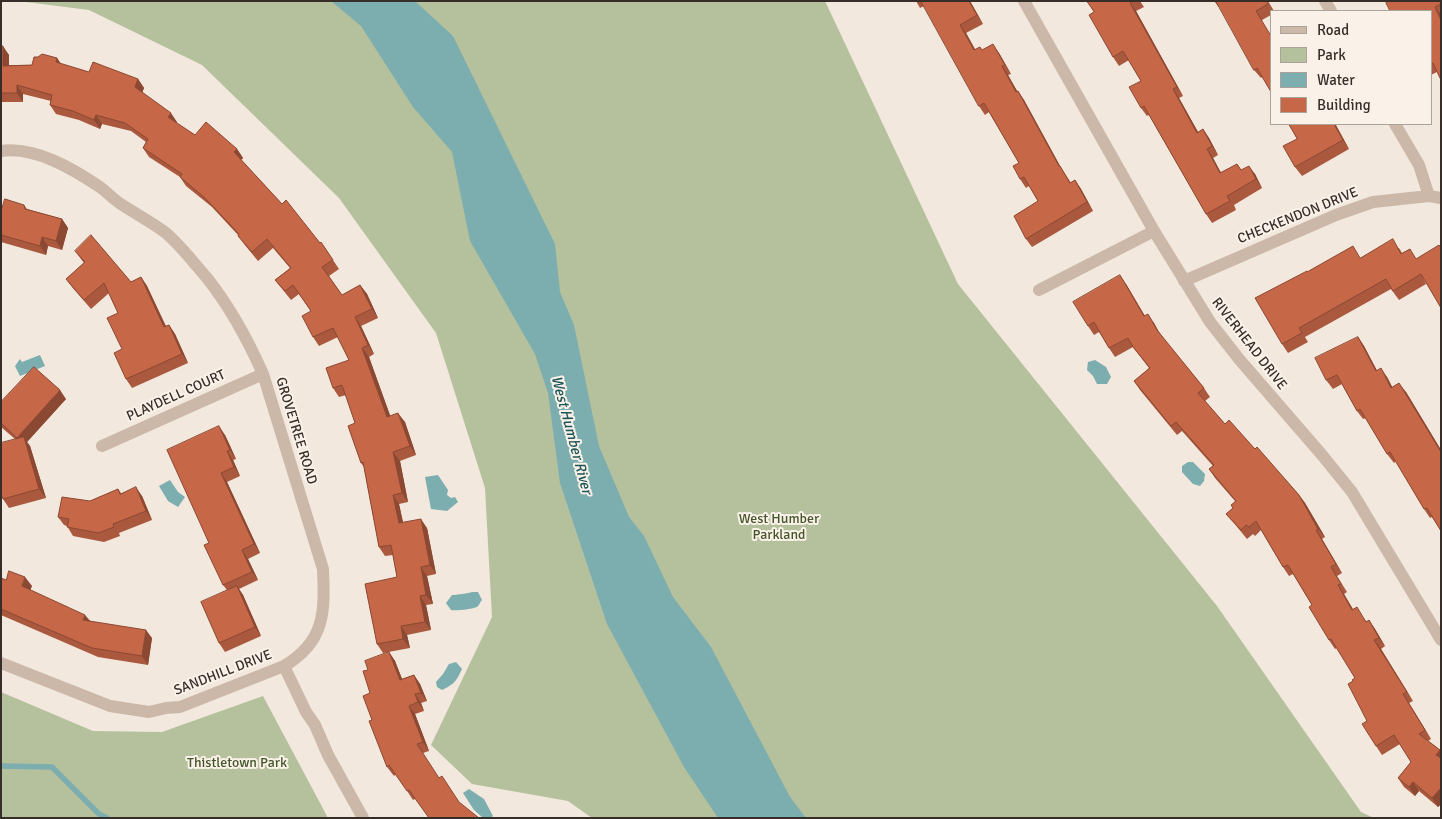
<!DOCTYPE html>
<html>
<head>
<meta charset="utf-8">
<style>
	body { margin:0 }
	#map { position:relative; width:1442px; height:819px; overflow:hidden; background:#f2e8dd; font-family:Signika,sans-serif }
	canvas { display:block }
	.frame { position:absolute; inset:0; border:2px solid #372d29; pointer-events:none }
	.legend { position:absolute; left:1270px; top:10px; width:162px; height:115px; box-sizing:border-box; background:#faf2e9; border:1px solid #aca39c; margin:0; padding:6px 9px; list-style:none; font-size:15px; color:#372d29 }
	.legend li { display:flex; align-items:center; gap:10px; height:25px }
	.legend b { width:25px; border:1px solid #aca39c }
</style>
</head>
<body>
<div id="map">
<canvas width="1442" height="819"></canvas>
<div class="frame"></div>
<ul class="legend">
<li><b style="height:6px;background:#cbb8a9"></b>Road</li>
<li><b style="height:14px;background:#b5c19d"></b>Park</li>
<li><b style="height:14px;background:#7cadaf"></b>Water</li>
<li><b style="height:14px;background:#c66748"></b>Building</li>
</ul>
</div>
<script>
const c = document.querySelector('canvas').getContext('2d');
c.lineJoin = 'round';
function fillPath(path, color) { c.fillStyle = color; c.fill(path, 'evenodd'); }
function stroke(path, color, width, dash) { c.strokeStyle = color; c.lineWidth = width; c.lineCap = dash ? 'butt' : 'round'; c.setLineDash(dash || []); c.stroke(path); }
function write(font, color, halo, rows, align = 'center') {
  c.font = font + ' Signika,sans-serif'; c.lineWidth = 4; c.setLineDash([]); c.textBaseline = 'middle'; c.strokeStyle = halo; c.fillStyle = color; for (const [text, x, y, turn = 0] of rows) {
    c.save(); c.translate(x, y); c.rotate((+turn || 0) * Math.PI / 180); c.textAlign = isNaN(turn) ? turn : align; if (halo) c.strokeText(text, 0, 0); c.fillText(text, 0, 0); c.restore();
  }
}
fillPath(new Path2D(`
	M18,1H825L958,284L1217,606L1361,812L1374,818H592L568,801L472,784L431,745L492,617L485,488L436,333L339,198L202,65L89,10Z
	M1,692L93,731L162,732L263,696L328,818H1Z`), '#b5c19d');
fillPath(new Path2D(`
	M331,1H415L453,36L555,244L560,292L574,325L599,446L629,517L644,536L673,597L711,647L790,797L806,818H718L684,767L607,624L560,483L548,393L535,354L470,241L452,152L413,107L361,26Z
	M40,355L45,366L20,376L15,366L20,359L22,362Z
	M1095,360L1106,367L1111,377L1107,384H1097L1093,376L1087,370L1088,362Z
	M1188,462H1193L1205,474L1204,481L1200,486L1193,484L1182,472V466Z
	M438,475L448,490L447,495L451,498L455,497L458,502L447,511L431,509L425,477Z
	M170,480L178,492L185,497L178,507L168,501L159,486Z
	M472,592H478L482,600C480,602 479,606 477,607C473,609 456,611 451,610L446,603L452,595C456,595 469,593 472,592Z
	M456,662L462,669C456,682 454,684 442,690L437,687L436,682L443,674L449,664Z
	M469,789L484,799L493,816L491,818H483L474,810L463,793Z`), '#7cadaf');
stroke(new Path2D(`
	M1,766L52,767L99,814L107,818`), '#7cadaf', 5.5);
stroke(new Path2D(`
	M1024,1L1154,231L1210,322L1239,359L1322,455L1352,492L1441,640
	M1325,1L1331,11
	M1395,124L1419,165L1429,196L1441,198
	M1,151C35,146 73,169 100,187C108,193 115,201 124,206C138,215 153,223 166,233C181,246 194,263 207,278C230,307 248,340 263,374L323,569C325,612 325,642 284,666L180,707L166,708L149,712L110,706L1,663
	M1184,281L1336,215L1373,202L1429,196
	M1039,290L1154,231
	M102,446L263,374
	M284,666L306,712L315,725L328,755L363,818`), '#cbb8a9', 12);
fillPath(new Path2D(`
	M916,1H970L983,24L966,33L975,49L999,53L1011,74L1008,75L1017,92L1018,91L1024,100L1060,166L1071,183L1075,180L1081,189L1093,211L1032,247L1026,239L1038,201L1029,186L1026,188L1020,179L1019,163L989,112L985,115L979,106L924,6L920,8Z
	M1087,1H1140L1144,7L1136,11L1183,96L1179,98L1198,132L1203,129L1209,138L1218,155L1213,158L1221,173L1237,164L1241,170L1255,174L1262,188L1234,205L1236,210L1212,223L1206,214L1149,115L1147,116L1141,108V81L1129,60L1119,66L1113,57L1094,12Z
	M1214,1H1268L1274,11H1271V15L1262,20V77L1261,78L1254,70L1219,5L1218,6Z
	M1441,1V80L1437,72L1431,75V11Z
	M1,46L9,55V65H32L38,57L57,58L61,64L89,72L138,79L144,88L142,92L177,122L176,123L195,135L237,149L243,158L241,160L282,204L327,251L339,269L329,276L342,295L360,285L367,294L378,318L361,326L374,354L369,357L390,416L405,422L416,455L400,461L408,502L399,504L403,522L427,528L436,574L427,576L433,604L426,605L431,630L407,635L410,648L383,653L377,644L397,577L393,555L385,556L379,547L364,467L361,463L355,423L346,395L339,397L333,388L349,360L338,337L319,346L313,337L311,311L299,294L291,300L275,280L290,268L273,248L258,261L244,244L238,235L212,207L186,186L180,177L149,157L143,148L146,142L131,131L102,124L100,129L79,120L56,114L50,105L51,101L23,94V102H1Z
	M1289,124H1338L1336,125L1349,149L1302,176L1295,167L1297,139Z
	M24,205L27,209L62,219L68,228L62,250L48,246L46,255L1,242V212Z
	M1399,248L1402,253L1410,249L1426,284L1399,300L1391,289L1305,337L1308,342L1288,353L1282,344L1361,258Z
	M75,251L131,282L141,277L147,286L166,326L169,325L175,334L188,363L132,388L126,379L118,313L109,293L91,309L72,287L66,279L84,263Z
	M1126,284L1145,316L1154,323L1160,335L1204,388L1210,397L1205,401L1225,424L1255,449L1299,495L1305,503L1325,537L1322,539L1342,573L1337,576L1347,592L1344,594L1353,609L1367,622L1369,620L1375,629L1385,646L1381,649L1413,701L1409,703L1431,739L1428,741L1441,751V804L1438,807L1419,791L1415,796L1404,787L1398,778L1411,762L1400,744L1382,755L1376,746L1353,681L1355,678L1337,648L1335,649L1329,640L1312,605L1293,574L1289,576L1283,567L1261,530L1255,536L1253,534L1247,539L1233,522L1226,514L1233,508L1235,501L1215,478L1209,469L1213,466L1182,431L1177,435L1140,390L1134,381L1149,368L1133,347L1115,357L1109,348L1099,332L1094,335L1088,326Z
	M1358,337L1364,346L1377,371L1387,377L1392,387L1406,392L1441,450V531L1432,517L1430,518L1424,509L1396,461L1394,463L1387,454L1366,418L1363,419L1357,411L1342,384L1333,389L1326,380Z
	M66,399L27,442L30,446L46,498L9,508L3,499L15,439L1,427V402Z
	M225,435L236,459L233,460L240,476L227,482L260,553L248,559L258,580L239,589L243,595L261,636L225,652L219,643L227,590L223,585L209,543Z
	M118,489L121,493L142,496L152,520L119,533L120,536L104,542L73,536L67,526L64,525L58,517L90,501Z
	M1,578L6,580L32,586L30,590L90,621L152,638L148,665L98,657L1,615Z
	M389,652L395,661L402,679L414,675L420,684L427,701L421,703L424,711L415,714L429,751L423,753L415,799L413,800L396,774L394,776L387,767L372,720L370,693Z`), '#aa593e');
fillPath(new Path2D(`
	M969,1H970L983,24L977,15Z
	M1130,3L1136,11L1183,96L1177,87Z
	M1435,7L1441,15V20Z
	M960,25L966,33L980,59L974,50Z
	M993,44L999,53L1011,74L1005,65Z
	M3,46L9,55V74L3,66Z
	M57,58L63,67L56,62Z
	M1002,66L1008,75L1023,101L1016,92Z
	M138,79L144,88L141,96L135,87Z
	M17,85L23,94V102L17,93Z
	M1173,89L1179,98L1203,141L1197,133Z
	M1018,91L1024,100L1065,175L1059,166Z
	M171,113L177,122L174,126L168,117Z
	M96,115L102,124L100,129L94,120Z
	M1334,124H1335L1349,149L1343,140Z
	M1203,129L1209,138L1218,155L1212,146Z
	M237,149L243,158L240,161L234,152Z
	M1207,149L1213,158L1226,182L1220,173Z
	M1249,166L1255,174L1262,188L1256,179Z
	M1075,180L1081,189L1093,211L1087,202Z
	M62,219L68,228L62,250L56,241Z
	M42,237L48,246L46,255L40,246Z
	M1120,275L1126,284L1150,325L1144,316Z
	M141,277L147,286L170,336L164,327Z
	M360,285L367,294L378,318L372,309Z
	M1148,314L1154,323L1163,339L1157,330Z
	M355,317L361,326L374,354L368,345Z
	M169,325L175,334L188,363L182,354Z
	M1358,337L1364,346L1382,380L1376,371Z
	M362,348L369,357L394,426L387,417Z
	M1381,368L1387,377L1397,396L1391,388Z
	M1399,383L1406,392L1441,450V452Z
	M60,390L66,399L27,442L30,446L46,498L39,489L23,446L17,438Z
	M398,413L405,422L416,455L410,446Z
	M219,426L225,435L236,459L230,450Z
	M227,451L233,460L240,476L234,467Z
	M393,452L400,461L408,502L402,493Z
	M221,473L227,482L260,553L254,544Z
	M136,487L142,496L152,520L146,511Z
	M393,495L399,504L405,532L399,523Z
	M1299,495L1305,503L1325,537L1318,529Z
	M421,519L427,528L436,574L430,565Z
	M1316,530L1322,539L1342,573L1336,564Z
	M242,550L248,559L258,580L252,572Z
	M421,567L427,576L433,604L426,595Z
	M25,577L32,586L28,595L22,586Z
	M1338,585L1344,594L1358,619L1352,610Z
	M237,586L243,595L261,636L255,627Z
	M420,596L426,605L431,630L425,622Z
	M85,615L92,623L83,620Z
	M1369,620L1375,629L1385,646L1379,638Z
	M401,626L407,635L410,648L403,639Z
	M146,630L152,638L148,665L142,656Z
	M1374,640L1381,649L1413,701L1407,692Z
	M389,652L395,661L406,689L400,680Z
	M414,675L420,684L427,701L421,693Z
	M415,694L421,703L424,711L418,702Z
	M1403,694L1409,703L1431,739L1425,730Z
	M409,706L415,714L429,751L423,742Z
	M1440,750L1441,751V761L1436,755Z
	M1413,782L1419,791L1415,796L1409,787Z
	M1441,788V804L1438,807L1432,798Z`), '#8b4832');
const building = new Path2D(`
	M921,1H969L977,15L960,25L974,50L980,47L982,50L993,44L1005,65L1002,66L1016,92L1018,91L1059,166H1060L1070,183L1075,180L1087,202L1026,239L1014,216L1038,201L1024,177L1020,179L1013,166L1019,163L984,103L979,106Z
	M1087,1H1132L1130,3L1177,87L1173,89L1197,133L1203,129L1212,146L1207,149L1220,173L1237,164L1241,170L1249,166L1256,179L1227,196L1230,201L1206,214L1144,106L1141,108L1129,87L1141,81L1123,51L1113,57L1089,15L1094,12Z
	M1216,1H1267L1268,4L1256,11L1271,36V92L1257,68L1254,70Z
	M1391,1H1441V4L1435,7L1441,20V80L1433,63L1431,64V11H1390L1386,3Z
	M1,46H3V66L32,65L34,57H38L42,54L57,58L56,62L89,72L93,62L138,79L135,87L171,113L168,117L195,135L206,122L237,149L234,152L282,204L286,200L320,243L321,242L333,260L322,267L342,295L360,285L372,309L355,317L368,345L362,348L387,417L398,413L410,446L393,452L402,493L393,495L399,523L421,519L430,565L421,567L426,595L420,596L425,622L401,626L403,639L377,644L365,584L397,577L391,545L379,547L363,462L361,463L348,426L355,423L342,385L333,388L326,368L349,360L333,328L313,337L302,316L311,311L293,285L285,291L275,280L291,268L267,239L252,252L238,236L239,234L205,198L180,177L182,174L143,148L148,139L125,123L96,115L94,120L73,111L50,105L52,95L17,85V93H1Z
	M1289,124H1334L1343,140L1295,167L1283,146L1297,139Z
	M5,199L24,205L25,209L62,219L56,241L42,237L40,246L1,235V212Z
	M91,235L131,282L141,277L164,327L169,325L182,354L126,379L114,353L122,349L107,318L118,313L104,283L84,300L66,279L85,262L75,251Z
	M1393,239L1401,254L1410,249L1416,259L1439,245L1441,248V308L1421,274L1393,291L1386,279L1299,328L1302,333L1282,344L1255,298L1307,271V272L1353,246L1360,258Z
	M1120,275L1144,316L1148,314L1157,330L1204,388L1198,393L1225,424L1229,420L1255,449L1257,447L1299,495L1318,529L1316,530L1336,564L1331,567L1341,584L1338,585L1352,610L1357,607L1366,622L1369,620L1379,638L1374,640L1407,692L1403,694L1425,730L1419,734L1440,750L1436,755L1441,758V788L1432,798L1413,782L1409,787L1398,778L1411,762L1394,735L1376,746L1362,724L1367,721L1348,684L1353,681L1352,680L1355,678L1331,639L1329,640L1309,607L1312,605L1288,565L1283,567L1256,521L1249,527L1246,525L1241,530L1226,514L1233,508L1231,505L1236,501L1209,469L1214,465L1176,422L1171,426L1134,381L1150,368L1133,347L1128,338L1109,348L1094,322L1088,326L1073,302Z
	M1358,337L1376,371L1381,368L1391,388L1399,383L1441,452V531L1427,508L1424,509L1390,452L1387,454L1360,409L1357,411L1337,375L1326,380L1315,358Z
	M34,367L60,390L17,438L1,423V402Z
	M219,426L230,450L227,451L234,467L221,473L254,544L242,550L252,572L223,585L204,545L209,543L167,450Z
	M24,437L39,489L3,499L1,493V443Z
	M136,487L146,511L113,524L114,527L98,533L67,527L69,519L58,517L62,497L90,501L118,489L120,494Z
	M9,571L25,577L22,586L85,615L83,620L146,630L142,656L92,648L1,609V578L6,580Z
	M237,586L255,627L219,643L201,602Z
	M389,652L400,680L414,675L421,693L415,694L418,702L409,706L423,742L417,744L439,778L442,776L459,802L479,818H429L409,790L407,791L389,765L387,767L369,721L372,720L363,696L370,693L363,671L368,670L365,661Z`);
fillPath(building, '#c66748');
stroke(building, '#8b4832', 1);
write('14px', '#372d29', '#faf2e9', [
	["CHECKENDON DRIVE",1298,216,-22],
	["RIVERHEAD DRIVE",1249,344,52],
	["PLAYDELL COURT",176,396,-24],
	["GROVETREE ROAD",296,431,73],
	["SANDHILL DRIVE",223,673,-21]
]);
write('14px', '#46562c', '#faf2e9', [
	["West Humber",779,519],
	["Parkland",779,535],
	["Thistletown Park",237,763]
]);
write('italic 15px', '#1e5559', '#faf2e9', [
	["West Humber River",571,435,75]
]);
</script>
</body>
</html>
